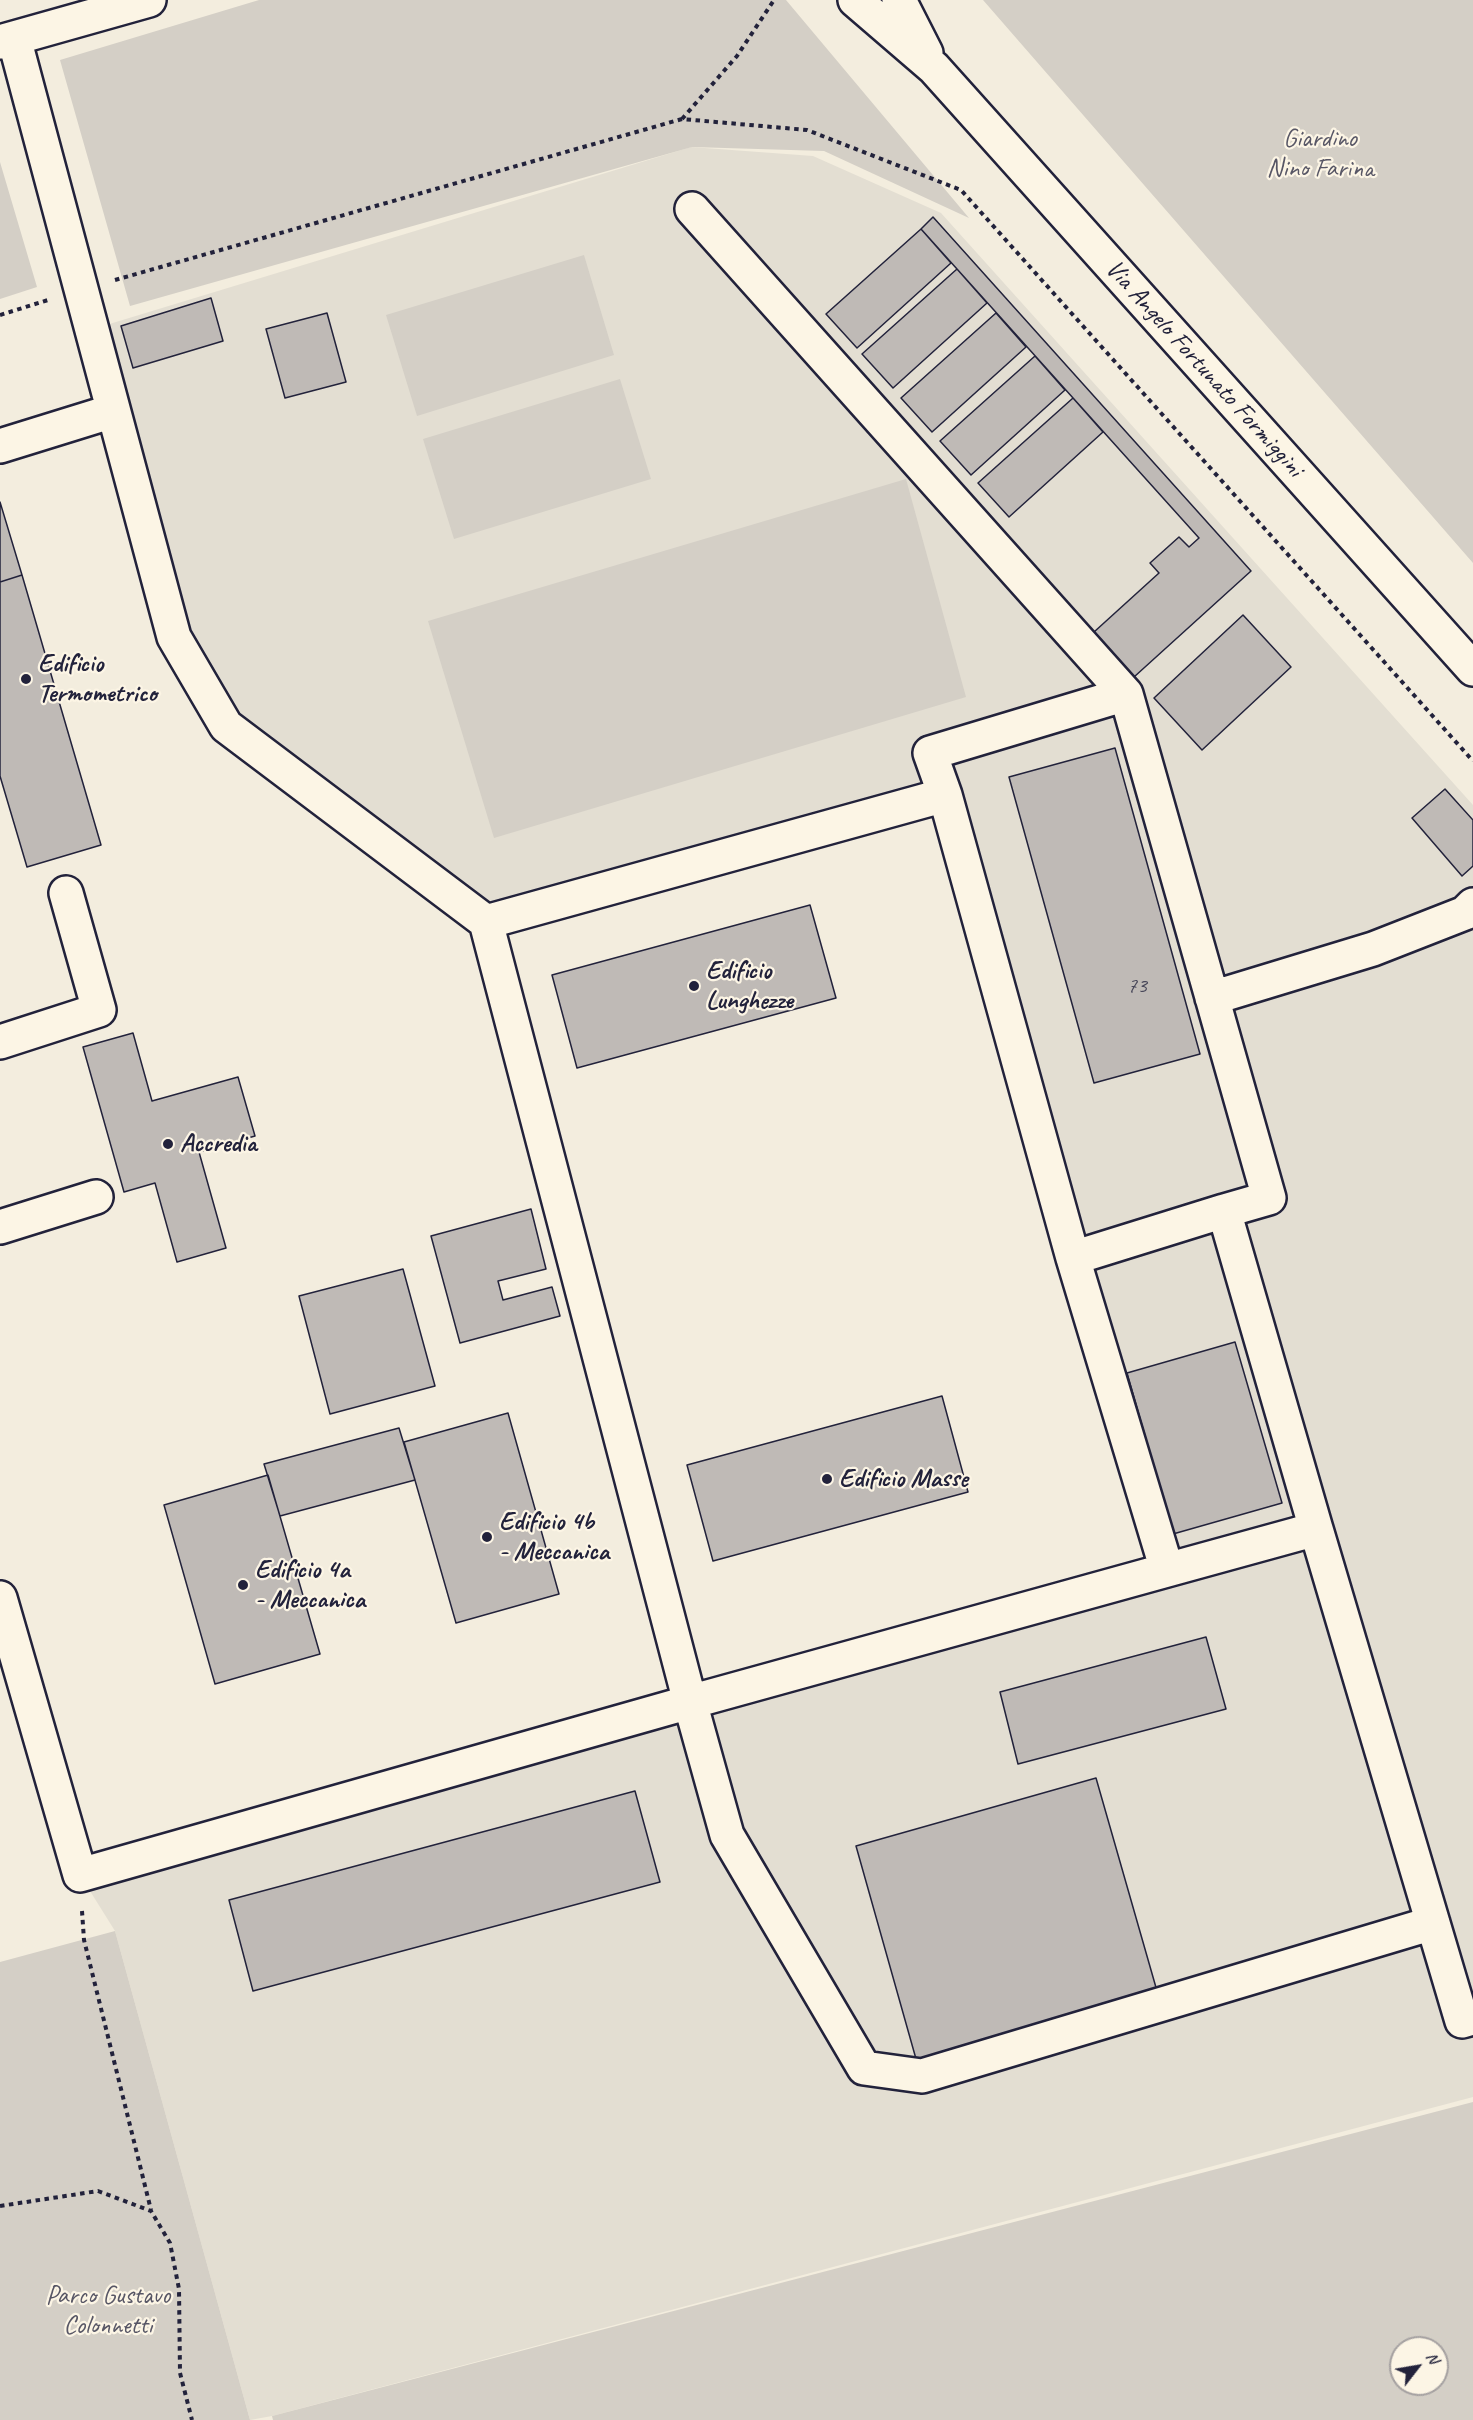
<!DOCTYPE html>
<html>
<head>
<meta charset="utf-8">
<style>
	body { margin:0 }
	#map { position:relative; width:1473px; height:2420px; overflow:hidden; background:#f3edde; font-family:Caveat,sans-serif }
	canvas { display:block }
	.north { position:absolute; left:1389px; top:2336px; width:60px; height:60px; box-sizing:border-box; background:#fcf5e5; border:2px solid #a5a1a1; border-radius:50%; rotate:59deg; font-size:16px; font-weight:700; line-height:24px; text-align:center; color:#22223b }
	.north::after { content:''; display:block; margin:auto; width:21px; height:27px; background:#22223b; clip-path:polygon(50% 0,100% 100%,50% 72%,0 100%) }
</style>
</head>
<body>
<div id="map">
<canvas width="1473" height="2420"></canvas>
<div class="north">N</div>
</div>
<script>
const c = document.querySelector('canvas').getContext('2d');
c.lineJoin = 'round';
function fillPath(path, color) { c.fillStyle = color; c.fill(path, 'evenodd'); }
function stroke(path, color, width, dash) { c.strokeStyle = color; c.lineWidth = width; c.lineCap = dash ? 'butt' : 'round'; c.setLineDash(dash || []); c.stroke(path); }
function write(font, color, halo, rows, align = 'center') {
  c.font = font + ' Caveat,sans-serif'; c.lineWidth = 4.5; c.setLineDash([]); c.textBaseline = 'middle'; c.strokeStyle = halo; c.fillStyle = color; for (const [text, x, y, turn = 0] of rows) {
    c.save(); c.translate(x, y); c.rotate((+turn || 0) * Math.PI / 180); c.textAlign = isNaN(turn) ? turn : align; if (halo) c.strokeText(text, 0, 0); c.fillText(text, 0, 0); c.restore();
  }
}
fillPath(new Path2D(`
	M691,147L813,156L941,213L1473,805V2097L272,2416L250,2420L115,1931L80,1875L1167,1570L945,796L486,922L226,726L174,637L93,329Z`), '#e3ded2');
fillPath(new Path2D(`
	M259,0H786L969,218L824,151L692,147L130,306L60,60Z
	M983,0H1473V563Z
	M0,162L37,287L0,299Z
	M584,255L614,355L417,416L386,315Z
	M620,379L651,479L454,539L423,439Z
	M906,479L966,697L494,838L428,621Z
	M115,1931L250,2420H0V1962Z
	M1473,2102V2420H273L272,2416ZM1401,2348H1437V2384H1401Z`), '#d4cfc6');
const building = new Path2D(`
	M933,217L1251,571L1134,677L1094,632L1159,573L1150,563L1179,537L1189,547L1199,538L921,229Z
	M921,229L951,263L857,348L826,314Z
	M957,269L987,303L893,388L862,354Z
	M211,298L223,341L133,368L121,326Z
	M327,313L346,382L285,398L266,329Z
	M996,313L1026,347L932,432L901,398Z
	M1035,356L1065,390L971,475L940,441Z
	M1073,398L1103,432L1009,517L978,483Z
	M0,502L22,575L0,582Z
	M22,575L101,845L27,867L0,776V582Z
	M1243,615L1291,667L1202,750L1154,698Z
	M1115,748L1200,1054L1094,1083L1009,777Z
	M1445,789L1473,820V866L1462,876L1412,818Z
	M810,905L836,998L577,1068L552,975Z
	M133,1033L152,1101L238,1077L255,1136L199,1152L226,1248L177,1262L155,1183L124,1192L83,1047Z
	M531,1209L546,1269L498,1281L503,1300L552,1287L560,1316L460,1343L431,1236Z
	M403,1269L435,1386L330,1414L299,1296Z
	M1235,1342L1282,1503L1173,1534L1127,1373Z
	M942,1396L968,1492L713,1561L687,1465Z
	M508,1413L559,1594L456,1623L404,1442Z
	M399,1428L415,1480L280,1516L264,1464Z
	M268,1475L320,1654L215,1684L164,1505Z
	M1206,1637L1226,1709L1018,1764L1000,1692Z
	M1096,1778L1159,1998L918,2066L856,1846Z
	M635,1791L660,1882L253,1991L229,1900Z`);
fillPath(building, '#bfbab6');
stroke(building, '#22223b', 1.5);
const minor = new Path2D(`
	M855,0L934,68L1473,669
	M899,0L926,53
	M0,42L149,0
	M692,209L1126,694L1269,1198L1224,1211
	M0,446L113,411
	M945,795L930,753L1126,694
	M486,922L945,795L1073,1258L1167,1570L1316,1529L1224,1211L1073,1258
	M1212,998L1373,949L1465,913L1473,905
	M0,1042L99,1010L66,893
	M0,1227L96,1197
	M1316,1529L1462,2021L1473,2018
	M1167,1570L690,1702L727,1835L864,2068L922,2076L1433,1923
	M0,1598L80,1875L690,1702L486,922L226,726L174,637L14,38`);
stroke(minor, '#22223b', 38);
stroke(new Path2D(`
	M682,119L737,56L774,0
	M115,280L682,119L807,130L961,190L1473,761
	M0,315L48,300
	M82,1911L84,1940L151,2210
	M0,2206L98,2191L151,2211L170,2243L179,2289L180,2373L192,2420`), '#22223b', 4, [4.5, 4.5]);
stroke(minor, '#fcf5e5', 33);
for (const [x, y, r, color] of [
	[26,679,6,"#22223b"],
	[694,986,6,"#22223b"],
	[168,1144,6,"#22223b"],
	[827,1479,6,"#22223b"],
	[487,1537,6,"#22223b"],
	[243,1585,6,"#22223b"]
]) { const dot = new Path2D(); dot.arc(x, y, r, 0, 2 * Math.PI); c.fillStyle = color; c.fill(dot); stroke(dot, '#fcf5e5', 2); }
write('22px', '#49485a', null, [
	["73",1137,986]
]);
write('26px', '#575665', '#fcf5e5', [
	["Giardino",1320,139],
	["Nino Farina",1320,169],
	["Parco Gustavo",108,2296],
	["Colonnetti",108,2326]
]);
write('26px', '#22223b', '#fcf5e5', [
	["Via Angelo Fortunato Formiggini",1204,369,48]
]);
write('bold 26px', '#22223b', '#fcf5e5', [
	["Edificio",38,664],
	["Termometrico",38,694],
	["Edificio",706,971],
	["Lunghezze",706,1001],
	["Accredia",180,1144],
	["Edificio Masse",839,1479],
	["Edificio 4b",499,1522],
	["- Meccanica",499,1552],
	["Edificio 4a",255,1570],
	["- Meccanica",255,1600]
], 'left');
</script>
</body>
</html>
